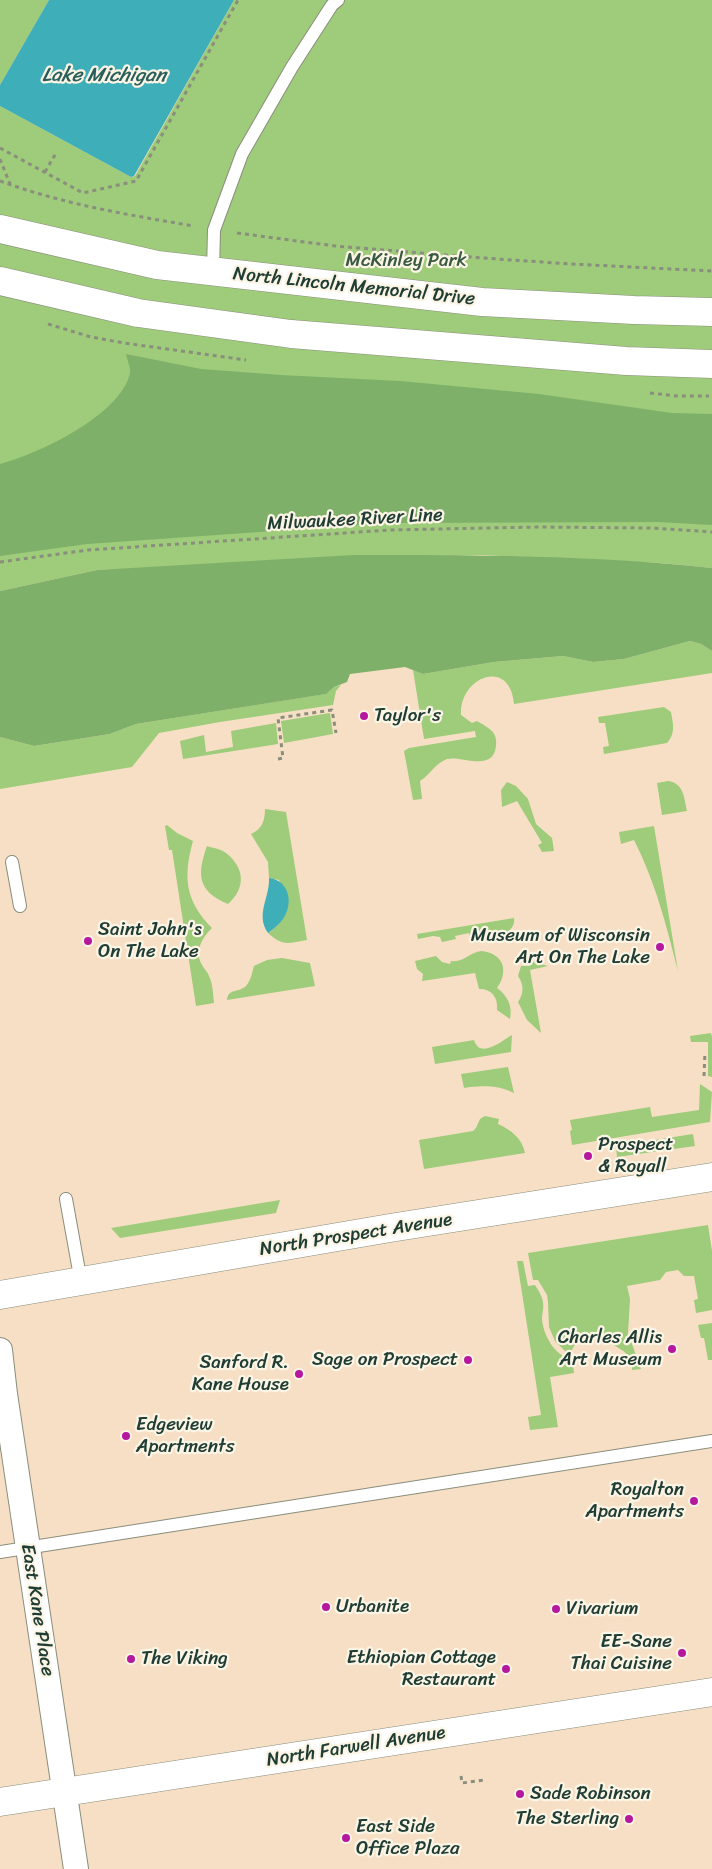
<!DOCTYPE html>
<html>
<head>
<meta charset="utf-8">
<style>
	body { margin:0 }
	canvas { display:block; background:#f6dfc4 }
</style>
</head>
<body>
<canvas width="712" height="1869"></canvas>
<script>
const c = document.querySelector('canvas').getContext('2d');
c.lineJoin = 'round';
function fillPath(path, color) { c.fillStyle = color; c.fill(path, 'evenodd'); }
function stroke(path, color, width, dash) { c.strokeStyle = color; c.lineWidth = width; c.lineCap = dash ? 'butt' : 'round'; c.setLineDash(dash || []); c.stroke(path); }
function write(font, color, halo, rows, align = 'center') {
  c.font = font + ' Sriracha,sans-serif'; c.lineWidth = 4.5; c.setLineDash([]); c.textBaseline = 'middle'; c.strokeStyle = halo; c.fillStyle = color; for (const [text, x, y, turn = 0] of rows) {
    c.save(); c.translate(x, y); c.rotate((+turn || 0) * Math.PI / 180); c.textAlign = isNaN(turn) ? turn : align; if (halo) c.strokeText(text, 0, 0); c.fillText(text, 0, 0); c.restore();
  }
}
fillPath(new Path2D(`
	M0,0H49L0,85Z
	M234,0H712V568L661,563L480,555L97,570L0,591V106L131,177L135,176Z
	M690,641L701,644L712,651V673L514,704C510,657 459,677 461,715L472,723L477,721C488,728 498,731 496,746C493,773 462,755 447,759C435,763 429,776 420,781L422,799L413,800L404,751L409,748L476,737L475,731L424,739L413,670L423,674L494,662L563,656L593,662L624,659Z
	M341,685L336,691L333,705L220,722L159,733L132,767L0,789V737L34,746L110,734L136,724L325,694L334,687Z
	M664,707L671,712C673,724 676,733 667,743L604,754L603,747L609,746L605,723H599L598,717Z
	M330,713L333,734L284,743L281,721Z
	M276,723L278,744L183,759L180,741L204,735L206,752L233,747L231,731Z
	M668,781C684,783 684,798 687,811L662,815L657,783Z
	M507,782L516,786L528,799L536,824L552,838L554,851L542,852L538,845L542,843L517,801L502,807L501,790Z
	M265,809L286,812L307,940C289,943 283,947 268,933C294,915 285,906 279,880L269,878L268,862L251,834C262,829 265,821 265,809Z
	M167,825L177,833L193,841C183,877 185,901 212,928C202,938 195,950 201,963C203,968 208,972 209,976C213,984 213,995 214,1003L196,1006L172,850H169L165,826Z
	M654,826L678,971C666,924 656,884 634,840L621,844L619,832Z
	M207,846C213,848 221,849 226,853C245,868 246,888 228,904C197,891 197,874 207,846Z
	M514,918C515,924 512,928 507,933C499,928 487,934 483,942L472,943L469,933L455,936L456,939L442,942L440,937L433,936L418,939L417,934Z
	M482,951C504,954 509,971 497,988C507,995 513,1006 510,1019L497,1010C498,997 492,989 479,989L475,973L422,981L423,974L417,969L415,961L436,956L442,962L450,964L451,961C464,963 469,952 482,951Z
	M282,958L310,963L315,986L227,1000C228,988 239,993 246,986C251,980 252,973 254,966L267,960Z
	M533,962L548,966L530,970L541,1033L527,1020L518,1002C524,993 524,985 518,976L521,966H529Z
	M711,1033L712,1037V1077L708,1076V1042H691L690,1036Z
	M512,1035L511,1052L435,1064L432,1047L474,1040C480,1060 503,1040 512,1035Z
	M508,1067L514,1093C500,1085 479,1085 464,1088L461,1074Z
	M700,1084L712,1092L710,1122L572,1145L570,1131L572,1130L570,1120L650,1107L652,1117L699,1110Z
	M485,1116L499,1119L498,1124C511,1130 522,1138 525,1153L424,1169L419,1140L473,1131L476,1128L480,1119Z
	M693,1134L695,1146L617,1157L616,1146Z
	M280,1200L276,1213L120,1238L111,1228Z
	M708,1225L712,1251V1310L696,1313L694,1300L698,1299L694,1276H684L678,1270L666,1272L660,1280L627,1286L630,1299L628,1333L641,1369L632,1370V1366C627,1362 629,1360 627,1355C625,1351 618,1348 614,1345C599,1334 579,1331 571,1352H566L555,1341L549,1327L548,1302L547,1295L538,1280H533L528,1253Z
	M517,1261H523L528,1286L535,1285C538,1290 543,1297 543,1303C544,1308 542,1314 542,1319C543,1334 555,1358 572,1358L574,1373L550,1377L558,1427L530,1430L528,1417L541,1415Z
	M712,1323V1360H708L704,1338H701L698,1325Z`), '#9ecc7a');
fillPath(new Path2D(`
	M126,354L201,369L281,375L400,381L539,394L672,413L712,414V525L658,522L390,523L87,544L0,556V464C38,454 121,415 130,373C131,368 127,360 126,354Z
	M353,555C473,555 593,555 712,568V651L701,644L690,641L624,659L593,662L563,656L494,662L423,674L405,667L350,674L347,682L334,687L326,694L136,724L110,734L34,746L0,737V591L97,570Z`), '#7eb06a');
fillPath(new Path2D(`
	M49,0H234L134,176L131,177L0,106V85Z
	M269,878C289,880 294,903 283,919C279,925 273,929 268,933C255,914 270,898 269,878Z`), '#3eaeb8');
const lane = new Path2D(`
	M213,271L214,230L242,154L292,67L332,5L338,0
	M12,862L20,906
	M66,1199L81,1282
	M0,1552L712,1441`);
const street = new Path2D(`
	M0,1350L5,1394L76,1869`);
const secondary = new Path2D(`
	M0,1295L390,1228L712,1177
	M0,1802L712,1692`);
const primary = new Path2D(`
	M0,229L157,265L482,302L634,310L712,312
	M0,281L138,313L291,334L626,361L712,364`);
stroke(lane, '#8a8e7c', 14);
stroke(street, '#8a8e7c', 26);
stroke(secondary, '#8a8e7c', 29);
stroke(primary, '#8a8e7c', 29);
stroke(new Path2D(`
	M0,148L83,193L136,181L238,0
	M0,159L10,184
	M45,172L56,153
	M0,181C63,204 128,215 194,226
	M237,233L335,246L483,258L571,264L712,271
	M48,324L91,337L124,343L246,360
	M650,393L677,396H709
	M0,562L88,550L390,530L537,527L651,528L712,532
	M278,759L283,758L278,718L332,710L336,733
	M704,1076L705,1052
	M461,1776L462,1783L485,1780`), '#8a8e7c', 3, [4, 4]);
stroke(lane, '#fff', 12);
stroke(street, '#fff', 24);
stroke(secondary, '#fff', 28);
stroke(primary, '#fff', 28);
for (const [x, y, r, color] of [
	[364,716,5,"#b5179e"],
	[88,941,5,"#b5179e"],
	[660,947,5,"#b5179e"],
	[588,1156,5,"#b5179e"],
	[672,1349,5,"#b5179e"],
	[468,1360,5,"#b5179e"],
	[299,1374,5,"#b5179e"],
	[126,1436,5,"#b5179e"],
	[694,1501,5,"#b5179e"],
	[326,1607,5,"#b5179e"],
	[556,1609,5,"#b5179e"],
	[682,1653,5,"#b5179e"],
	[131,1659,5,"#b5179e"],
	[506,1669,5,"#b5179e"],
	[520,1794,5,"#b5179e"],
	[629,1819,5,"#b5179e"],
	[346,1838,5,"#b5179e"]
]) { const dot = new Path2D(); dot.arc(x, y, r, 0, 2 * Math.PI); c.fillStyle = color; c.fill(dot); stroke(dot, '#fcf5e5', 2); }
write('19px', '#385a42', '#fcf5e5', [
	["McKinley Park",406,261]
]);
write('19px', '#1f3d34', '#fcf5e5', [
	["North Lincoln Memorial Drive",354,287,6],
	["Milwaukee River Line",355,520,-3],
	["North Prospect Avenue",356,1235,-9],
	["East Kane Place",37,1610,81],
	["North Farwell Avenue",356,1747,-9]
]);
write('19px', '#1f3d34', '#fcf5e5', [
	["Taylor's",374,716],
	["Saint John's",98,930],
	["On The Lake",98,952],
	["Museum of Wisconsin",650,936,"right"],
	["Art On The Lake",650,958,"right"],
	["Prospect",598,1145],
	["& Royall",598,1167],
	["Charles Allis",662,1338,"right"],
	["Art Museum",662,1360,"right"],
	["Sage on Prospect",458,1360,"right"],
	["Sanford R.",289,1363,"right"],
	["Kane House",289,1385,"right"],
	["Edgeview",136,1425],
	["Apartments",136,1447],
	["Royalton",684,1490,"right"],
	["Apartments",684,1512,"right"],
	["Urbanite",336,1607],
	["Vivarium",566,1609],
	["EE-Sane",672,1642,"right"],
	["Thai Cuisine",672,1664,"right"],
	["Ethiopian Cottage",496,1658,"right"],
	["Restaurant",496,1680,"right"],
	["The Viking",141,1659],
	["Sade Robinson",530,1794],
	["The Sterling",619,1819,"right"],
	["East Side",356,1827],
	["Office Plaza",356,1849]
], 'left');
write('italic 20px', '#285f5c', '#fcf5e5', [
	["Lake Michigan",104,76]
]);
</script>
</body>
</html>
